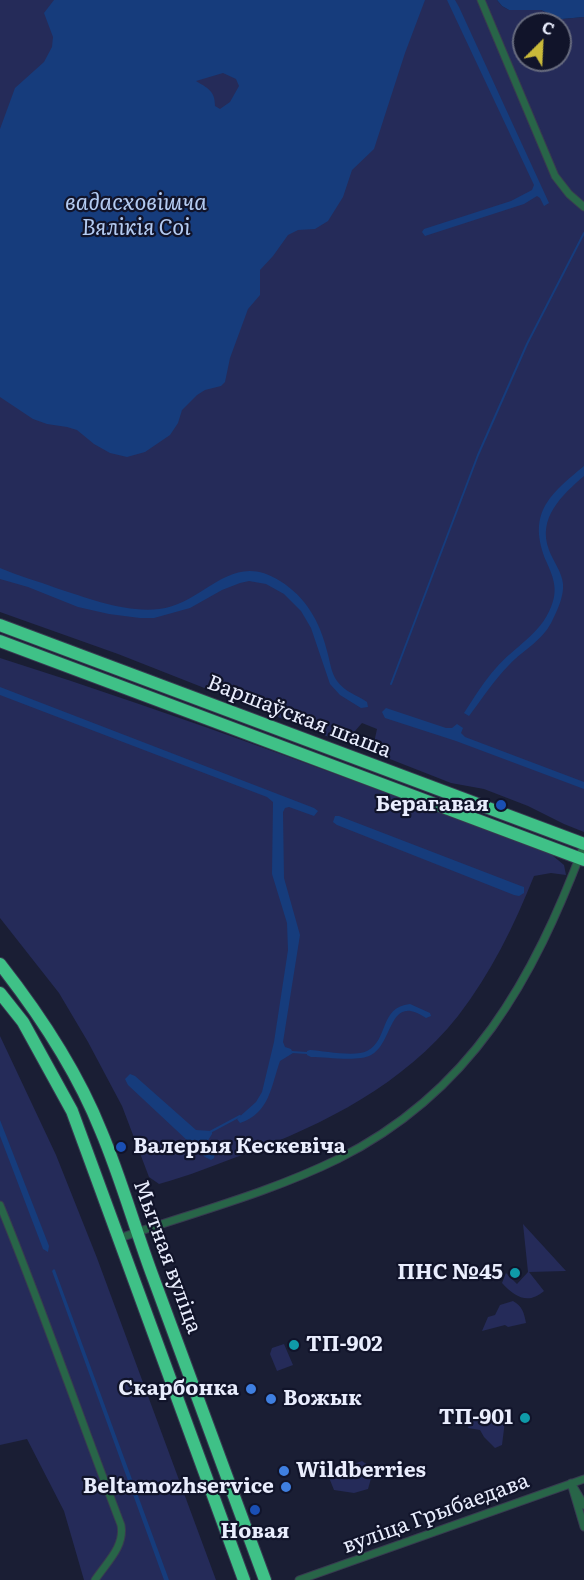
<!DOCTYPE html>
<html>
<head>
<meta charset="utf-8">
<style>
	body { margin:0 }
	#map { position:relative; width:584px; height:1580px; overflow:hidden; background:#1a1e34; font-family:Literata,serif }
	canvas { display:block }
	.north { position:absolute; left:512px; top:12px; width:60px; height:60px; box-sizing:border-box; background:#11142a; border:2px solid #676b7e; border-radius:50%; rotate:24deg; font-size:16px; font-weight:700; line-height:24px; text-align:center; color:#e9edfd }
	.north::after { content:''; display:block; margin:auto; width:21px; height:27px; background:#caba3a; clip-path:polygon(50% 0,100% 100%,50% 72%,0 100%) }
</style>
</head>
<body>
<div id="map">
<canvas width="584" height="1580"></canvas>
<div class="north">С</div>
</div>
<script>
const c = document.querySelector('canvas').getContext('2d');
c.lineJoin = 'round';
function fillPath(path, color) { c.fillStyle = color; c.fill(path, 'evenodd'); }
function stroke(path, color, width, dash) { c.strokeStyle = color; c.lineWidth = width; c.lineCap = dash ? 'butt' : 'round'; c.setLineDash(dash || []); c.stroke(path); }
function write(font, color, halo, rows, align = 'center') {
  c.font = font + ' Literata,serif'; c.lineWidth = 4.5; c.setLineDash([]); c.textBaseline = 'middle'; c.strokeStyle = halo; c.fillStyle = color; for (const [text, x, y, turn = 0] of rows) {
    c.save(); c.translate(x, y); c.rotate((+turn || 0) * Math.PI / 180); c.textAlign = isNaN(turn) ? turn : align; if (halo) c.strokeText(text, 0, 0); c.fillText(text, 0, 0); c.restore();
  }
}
fillPath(new Path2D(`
	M0,0H497L502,6L509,10H541L562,19L584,17V832L564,824L528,806L484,789L451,783L372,752L377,729L362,723L348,739L339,741L118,654L0,612ZM524,24H560V60H524Z
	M0,658C186,717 369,786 552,855L564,865L566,875L551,873L534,876C514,926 491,973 458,1016C404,1084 325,1124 245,1154C217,1164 189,1176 159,1184L149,1177L122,1106L88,1042L59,993L0,918Z
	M0,1036L56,1155L97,1258L216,1580H84L64,1511L27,1439L0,1445Z
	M523,1224L566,1271L529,1272L544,1291C528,1305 515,1297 502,1283L506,1273L517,1284L528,1272Z
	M513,1301C522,1306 524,1312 526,1323L508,1327L505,1325L482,1331L488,1317L495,1315L500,1305Z
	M284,1344L293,1365L277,1371L270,1354L272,1348Z
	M498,1413L505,1421L502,1445L495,1448L484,1437L480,1430L468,1428L469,1422Z
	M362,1461L368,1465L363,1474L372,1475L368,1489L354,1493L334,1490L328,1475C341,1471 350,1465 362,1461Z`), '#252b59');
fillPath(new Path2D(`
	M54,0H425L405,53L374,149L352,170L343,197L328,221L315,229L298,230L288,235L273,256L260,270V295L248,309L230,358L225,382L221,386L205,390L197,395L182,410L178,423L170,435L145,452L127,457L110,453L94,444L77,430L67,427L47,424L33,419L0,397V129L15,88L44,62L52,47L53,37L44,13ZM223,73L236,79L239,86L230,102L220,109L215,106C215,90 207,88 196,81Z
	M447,0H455L459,7L549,203L544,206L540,198L537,196L524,204L425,236L422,232L424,229L511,201L532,190L534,185Z
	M497,0H584V17L562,19L541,10H509L502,6Z
	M584,466V476C562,495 537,518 549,550C553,561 562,572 563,584C564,595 558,609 553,619C544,640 524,649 509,665C494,680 482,699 469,716L464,713C474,698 484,681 496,668C515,646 540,635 551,607C558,590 554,579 547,563C526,514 549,495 584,466Z
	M0,568C18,576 38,581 56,588C87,598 126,613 159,609C205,604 230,549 280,581C306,597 320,622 327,651C330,661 331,673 337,681C345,692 357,695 367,702L368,707L361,708L340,695L330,684L311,628L301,611L284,594L266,584L249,581L240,583L222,590L190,608L154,618H140L109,614L78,607L28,587L0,579Z
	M0,687L314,808L318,811L314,816L289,807L285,808L283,812L284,878L300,935L283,1042L285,1047L291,1049L293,1053L280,1061C271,1086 270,1113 240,1123L237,1119L256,1102L262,1092L274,1042L288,950L287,923L272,874L273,802L267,797L0,695Z
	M386,708L446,728H452L457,724L463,728L461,733L465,737L584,782V789L456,741L385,718L382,712Z
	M335,816H339L521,886L524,887V893L519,896L514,895L337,825L333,822Z
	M410,1004L430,1013L431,1016L426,1018C388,992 394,1043 371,1055C359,1062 326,1057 311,1057L307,1055V1051L310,1050C323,1051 356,1057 367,1051C389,1040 379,1007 410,1004Z
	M130,1074L135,1076L196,1130L212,1131V1134L207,1142L215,1153L214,1158L211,1160L205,1157L128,1085L125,1079Z
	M0,1120L49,1246L48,1252L43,1249L0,1136Z
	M54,1269L55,1270L169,1580H164L52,1271Z`), '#163c7c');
stroke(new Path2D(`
	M391,684L478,455L527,344L584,233
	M292,1052L307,1053
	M210,1132L240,1116`), '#163c7c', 2);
const street = new Path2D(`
	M481,0L555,176L569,194L584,207
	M0,1205C43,1310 80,1418 121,1525C125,1547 106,1563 95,1580
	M120,1238C192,1213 269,1193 338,1159C472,1092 533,980 584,845
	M571,1483L584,1527
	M574,1488L584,1505
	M299,1580L584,1479`);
const highway = new Path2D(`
	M0,625L584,844
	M0,641L584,860
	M0,964C40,1015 77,1071 101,1131C121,1178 135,1229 153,1277C190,1378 227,1479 265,1580
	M0,993L23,1022L72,1111L244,1580`);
stroke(street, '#373b50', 9);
stroke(highway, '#373b50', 14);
stroke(street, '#286548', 7);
stroke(highway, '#3fc187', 12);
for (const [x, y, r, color] of [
	[501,805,6,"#1a4fb4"],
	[121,1147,6,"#1a4fb4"],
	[515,1273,6,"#0f9aa8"],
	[294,1345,6,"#0f9aa8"],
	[251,1389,6,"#3f7fe0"],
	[271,1399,6,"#3f7fe0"],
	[525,1418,6,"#0f9aa8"],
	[284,1471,6,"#3f7fe0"],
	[286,1487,6,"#3f7fe0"],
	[255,1510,6,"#1a4fb4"]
]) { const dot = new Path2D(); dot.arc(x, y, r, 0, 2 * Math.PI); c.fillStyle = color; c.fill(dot); stroke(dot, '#11142a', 2); }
write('21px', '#e9edfd', '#11142a', [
	["Варшаўская шаша",299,717,21],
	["Мытная вуліца",167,1257,70],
	["вуліца Грыбаедава",436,1514,-20]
]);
write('bold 21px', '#e9edfd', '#11142a', [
	["Берагавая",489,805],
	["Валерыя Кескевіча",133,1147,"left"],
	["ПНС №45",503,1273],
	["ТП-902",306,1345,"left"],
	["Скарбонка",239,1389],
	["Вожык",283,1399,"left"],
	["ТП-901",513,1418],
	["Wildberries",296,1471,"left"],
	["Beltamozhservice",274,1487],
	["Новая",255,1532,"center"]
], 'right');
write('italic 22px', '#b4cbf1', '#11142a', [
	["вадасховішча",136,204],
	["Вялікія Соі",136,229]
]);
</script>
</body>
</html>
